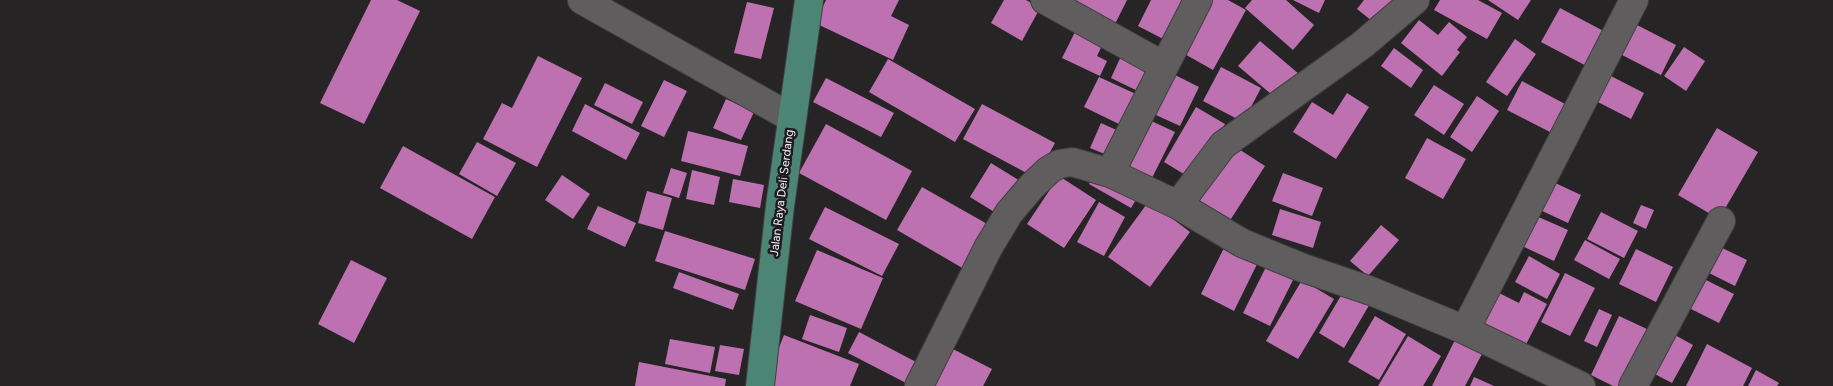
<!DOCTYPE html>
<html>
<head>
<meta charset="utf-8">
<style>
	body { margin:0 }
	canvas { display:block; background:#272426 }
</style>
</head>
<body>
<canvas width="1833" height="386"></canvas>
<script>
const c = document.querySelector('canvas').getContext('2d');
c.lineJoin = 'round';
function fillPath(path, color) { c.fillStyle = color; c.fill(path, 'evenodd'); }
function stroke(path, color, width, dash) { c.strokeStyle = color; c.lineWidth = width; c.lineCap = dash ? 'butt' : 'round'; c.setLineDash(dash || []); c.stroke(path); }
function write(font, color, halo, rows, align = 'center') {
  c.font = font + ' Figtree,sans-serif'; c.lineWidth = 5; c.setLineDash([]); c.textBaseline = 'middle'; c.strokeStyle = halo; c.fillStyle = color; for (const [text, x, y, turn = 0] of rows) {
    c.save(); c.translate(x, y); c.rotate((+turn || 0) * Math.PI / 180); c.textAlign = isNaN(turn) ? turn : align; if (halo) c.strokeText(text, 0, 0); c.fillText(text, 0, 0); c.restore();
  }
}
fillPath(new Path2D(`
	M371,0H397L420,11L364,124L320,103Z
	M826,0H899L891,16L909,25L893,60L815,23Z
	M1004,0H1026L1040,8L1022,41L991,23Z
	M1074,0H1127L1113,28L1071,7Z
	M1151,0H1186L1171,43L1138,26Z
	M1210,0H1228L1246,10L1213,70L1181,52Z
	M1252,0H1286L1314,25L1293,50L1245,8Z
	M1293,0H1325L1319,13Z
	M1364,0H1398L1377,25L1357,9Z
	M1440,0H1478L1502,13L1487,39L1434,10Z
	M1488,0H1531L1518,20Z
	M747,2L774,8L761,59L734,53Z
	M1560,8L1613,36L1594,70L1541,42Z
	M1419,20L1438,35L1449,22L1467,37L1457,50L1460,52L1442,76L1401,43Z
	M1080,22L1107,35L1097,56L1107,61L1100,76L1062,58Z
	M1637,25L1676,45L1661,75L1622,55Z
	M1515,39L1536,54L1507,96L1486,82Z
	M1260,41L1299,74L1278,100L1238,66Z
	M1684,47L1705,61L1686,91L1664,76Z
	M1394,48L1423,70L1411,88L1381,66Z
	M1122,54L1156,69L1144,94L1111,78Z
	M538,56L582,78L537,167L483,139L502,103L512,108Z
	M888,59L975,109L955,142L869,92Z
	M1221,67L1261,88L1243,122L1203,101Z
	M1165,70L1199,87L1180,126L1145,110Z
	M1605,73L1644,93L1631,119L1592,99Z
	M1099,77L1138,95L1123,126L1084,107Z
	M826,78L894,113L881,137L813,102Z
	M664,80L687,91L664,137L641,126Z
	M1522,81L1565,104L1550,132L1507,110Z
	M605,83L643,102L632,124L594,105Z
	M1434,85L1464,104L1444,135L1414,115Z
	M1347,93L1369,107L1336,159L1293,132L1312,102L1333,115Z
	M1477,96L1499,111L1472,152L1450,137Z
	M726,99L754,112L741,140L713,128Z
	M585,104L640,133L626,160L572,131Z
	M982,104L1055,143L1036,178L963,139Z
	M1196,107L1225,124L1192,179L1164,162Z
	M1145,118L1175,132L1152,178L1123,163Z
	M1101,123L1123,133L1112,157L1090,148Z
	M826,124L912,171L886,220L799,173Z
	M1717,128L1758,152L1719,219L1678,195Z
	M688,131L748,146L740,176L681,161Z
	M1427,138L1466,159L1443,199L1405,178Z
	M477,142L516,163L497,196L459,174Z
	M1231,144L1265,166L1229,222L1196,201Z
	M403,146L495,197L472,239L380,188Z
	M991,163L1025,184L1004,218L970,197Z
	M671,168L687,173L679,198L663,193Z
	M692,170L720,177L714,205L686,199Z
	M1095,173L1137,198L1131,208L1089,184Z
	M1283,173L1323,188L1312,216L1272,201Z
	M562,175L590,194L573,219L545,200Z
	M1059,176L1096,200L1064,248L1027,224Z
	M733,179L764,185L760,208L729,202Z
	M1551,181L1581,195L1568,223L1538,209Z
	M922,187L996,229L971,273L897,230Z
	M647,191L672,198L663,230L638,223Z
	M1149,201L1190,232L1150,287L1108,257Z
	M1099,202L1125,217L1104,256L1077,242Z
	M1641,205L1654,210L1646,229L1633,223Z
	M598,206L636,223L625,247L587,229Z
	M825,207L899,244L882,276L809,239Z
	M1280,209L1321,222L1313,248L1272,235Z
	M1601,212L1638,231L1624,258L1587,239Z
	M1534,215L1568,230L1554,261L1520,245Z
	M1381,225L1399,240L1368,276L1350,261Z
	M665,231L755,259L745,290L655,261Z
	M1228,240L1261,256L1234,311L1201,294Z
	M1585,240L1620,259L1609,279L1574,260Z
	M1714,244L1747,260L1735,286L1701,269Z
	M1636,249L1673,267L1656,302L1619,284Z
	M817,250L883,278L861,329L795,301Z
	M1529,256L1560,274L1547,299L1515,282Z
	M351,260L387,278L354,343L318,324Z
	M1268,263L1295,276L1270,326L1243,313Z
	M679,272L739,294L733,310L673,288Z
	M1565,273L1595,288L1570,336L1541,322Z
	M1696,275L1734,294L1719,323L1681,304Z
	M1302,280L1334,299L1298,359L1266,341Z
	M1346,287L1371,302L1344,348L1319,333Z
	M1524,292L1547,304L1522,352L1480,330L1499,293L1519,303Z
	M1599,309L1612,315L1597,347L1584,341Z
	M810,315L847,328L839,352L802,339Z
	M1375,316L1406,334L1379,380L1348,362Z
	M1619,316L1649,330L1621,386H1613L1591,375Z
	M1664,329L1693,345L1672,383L1643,368Z
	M859,332L916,362L906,383L848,353Z
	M784,335L859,364L850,386H772L765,383Z
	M1408,336L1441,356L1423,386H1378Z
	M1456,338L1483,352L1465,386H1432Z
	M670,339L715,347L710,373L665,364Z
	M943,344L992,369L983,386H921Z
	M1707,344L1752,368L1743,386H1686Z
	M720,345L744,349L739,375L715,371Z
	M639,362L726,379L725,386H635Z
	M1756,370L1779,383L1777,386H1748Z
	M1474,377L1494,386H1470Z`), '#be71b0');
const minor = new Path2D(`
	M582,0L792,118
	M1045,0L1164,66
	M1110,173L1198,0
	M1178,205L1223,145L1362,45L1415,0
	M1465,330L1634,0
	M919,386L988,248L1009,213L1032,186L1049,170L1059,164L1072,162L1110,173L1178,205L1242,243L1303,268L1371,291L1465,330L1581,386
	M1633,386L1721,221`);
const major = new Path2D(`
	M760,386L780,206L809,0`);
stroke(minor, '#423f41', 30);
stroke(major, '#423f41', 30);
stroke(minor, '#605d5f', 28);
stroke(major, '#4d8574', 28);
write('12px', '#f2f0f1', '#1d1b1d', [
	["Jalan Raya Deli Serdang",782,193,-83]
]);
</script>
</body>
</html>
